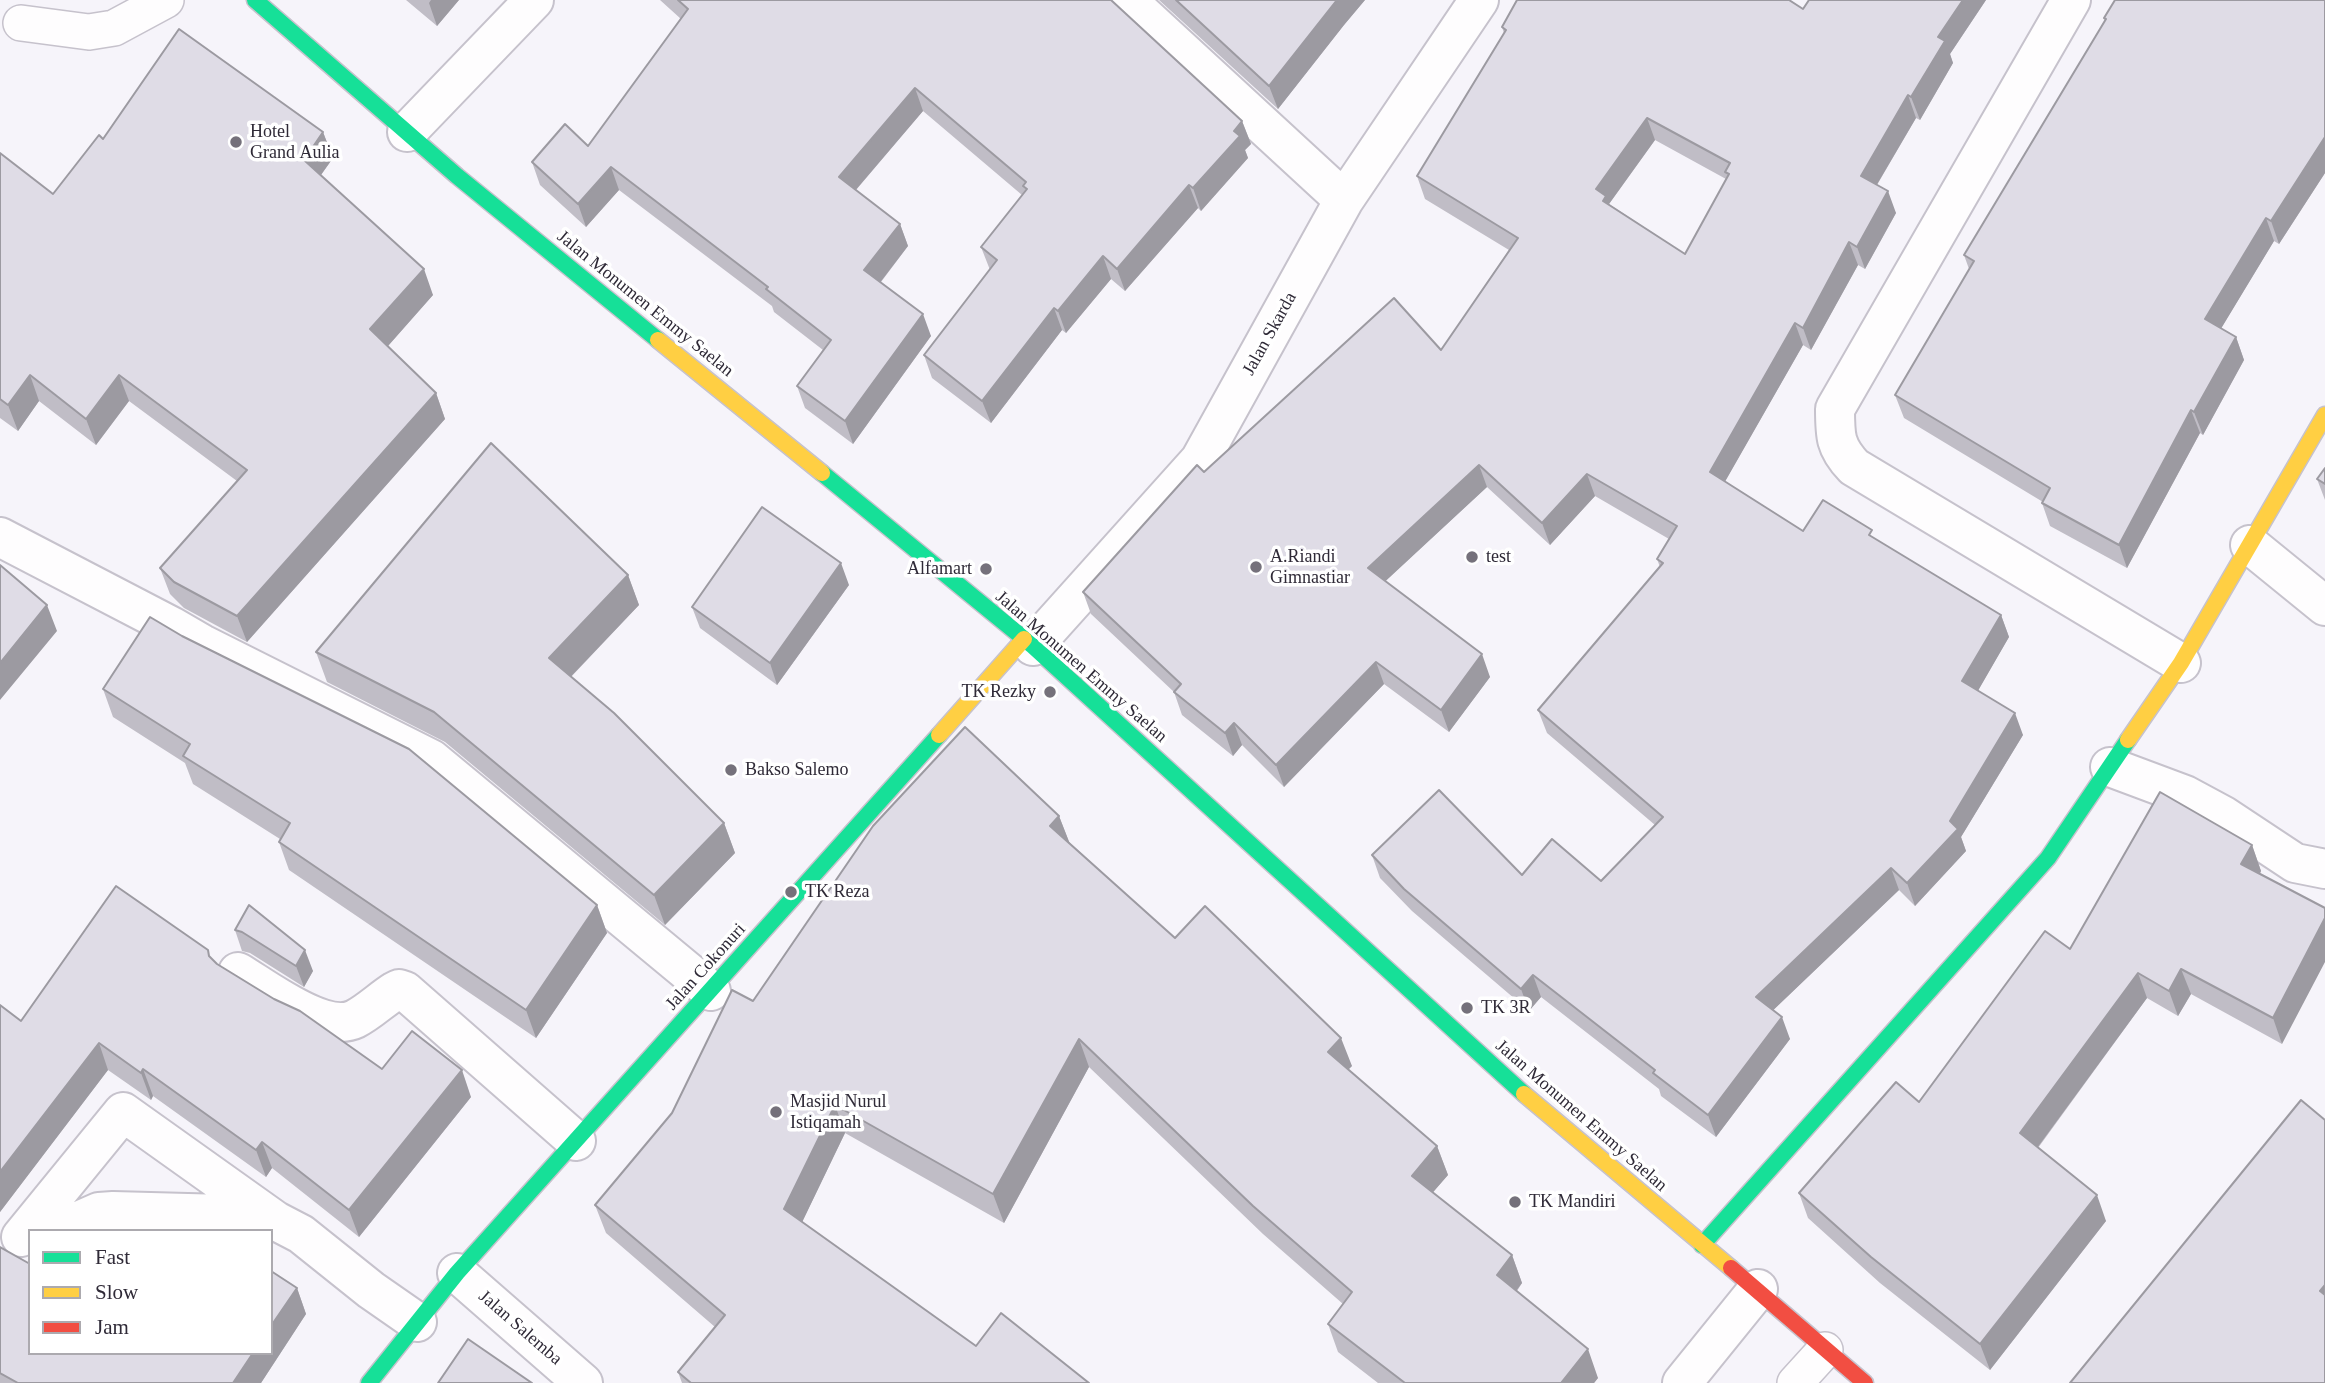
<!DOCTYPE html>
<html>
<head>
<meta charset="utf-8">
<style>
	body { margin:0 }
	#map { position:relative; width:2325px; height:1383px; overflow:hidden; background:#f6f4fa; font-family:"Times New Roman",serif }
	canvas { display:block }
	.legend { position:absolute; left:28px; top:1229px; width:245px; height:126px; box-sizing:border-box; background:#fff; border:2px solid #acaaaf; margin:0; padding:9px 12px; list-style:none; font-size:21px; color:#2f2a37 }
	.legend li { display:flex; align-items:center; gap:14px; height:35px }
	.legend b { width:35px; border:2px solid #acaaaf }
</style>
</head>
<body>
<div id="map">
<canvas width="2325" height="1383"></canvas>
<ul class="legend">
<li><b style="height:9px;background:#16e098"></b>Fast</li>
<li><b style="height:9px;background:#ffcf43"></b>Slow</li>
<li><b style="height:9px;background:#f24e42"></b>Jam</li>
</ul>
</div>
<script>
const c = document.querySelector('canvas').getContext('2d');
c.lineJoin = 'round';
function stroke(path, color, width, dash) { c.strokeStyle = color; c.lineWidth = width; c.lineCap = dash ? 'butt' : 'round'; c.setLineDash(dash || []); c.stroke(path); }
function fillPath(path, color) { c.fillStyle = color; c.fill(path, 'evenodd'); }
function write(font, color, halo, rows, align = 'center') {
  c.font = font + ' "Times New Roman",serif'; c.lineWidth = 7; c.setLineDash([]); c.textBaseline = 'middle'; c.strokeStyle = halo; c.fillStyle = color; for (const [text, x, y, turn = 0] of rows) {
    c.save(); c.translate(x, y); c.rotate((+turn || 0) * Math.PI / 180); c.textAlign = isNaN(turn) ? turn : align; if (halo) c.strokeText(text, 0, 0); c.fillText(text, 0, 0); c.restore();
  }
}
const lane = new Path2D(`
	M21,23L89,32L114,28L166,0
	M1795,1383L1825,1350`);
const street = new Path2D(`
	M1127,0L1344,200
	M2071,0L1835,409C1835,436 1835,447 1854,467L2181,663
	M407,132L534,0
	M0,537L171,626L202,644L431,759L711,991
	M2250,545L2325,606
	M1033,646L1200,460L1344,200L1479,0
	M2110,767L2185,795L2224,816L2295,863L2325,869
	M238,972C265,988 324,1034 355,1019C369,1012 382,999 395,991L399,989L405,991L576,1141
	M56,1231L99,1212L113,1211L225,1214L273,1221
	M21,1237L123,1112L276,1221L301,1234L371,1290L417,1322
	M457,1273L583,1383
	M1682,1383L1758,1289`);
const fast = new Path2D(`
	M255,0L457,176L658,340
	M822,473L1033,646L1524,1094
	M1702,1245L2048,858L2128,740
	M369,1383L457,1273L939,735`);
const slow = new Path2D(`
	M658,340L822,473
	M939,735L1024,639
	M2128,740L2181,663L2325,415
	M1524,1094L1731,1268`);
const jam = new Path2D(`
	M1731,1268L1865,1383`);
stroke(lane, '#c6c2cc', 38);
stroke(street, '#c6c2cc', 42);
stroke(fast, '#c6c2cc', 19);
stroke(slow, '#c6c2cc', 19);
stroke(jam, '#c6c2cc', 19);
stroke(lane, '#fefdfe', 35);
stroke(street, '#fefdfe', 38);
stroke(fast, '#16e098', 16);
stroke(slow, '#ffcf43', 16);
stroke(jam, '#f24e42', 16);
fillPath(new Path2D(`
	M406,0H459L437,26Z
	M660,0H1111L1242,121L1251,144L1245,150L1248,158L1201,211L1198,208L1125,291L1111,279L1066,333L1062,330L991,423L932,378L924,355L990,270L981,247L1022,195L923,111L856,190L900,224L908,246L881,282L931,336L853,444L805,408L797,386L823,350L774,312L772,306L619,190L586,227L540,185L532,162L588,146L681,19Z
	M1159,0H1365L1344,25L1278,109Z
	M1809,0H1986L1950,54L1953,63L1920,120L1916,118L1877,185L1896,213L1865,269L1858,265L1811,350L1803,345L1725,481L1803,531L1874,539L2001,615L2009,637L1978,690L2023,735L1961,837L1966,851L1915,906L1899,890L1773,1010L1790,1039L1716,1137L1661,1096L1659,1089L1541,997L1529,1011L1412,911L1380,878L1372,855L1522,875L1601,881L1655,825L1547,733L1538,710L1660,567L1657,559L1669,539L1595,496L1550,545L1487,487L1385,581L1490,677L1449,732L1384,684L1284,787L1242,745L1233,756L1182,715L1174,692L1091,614L1083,592L1204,472L1441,350L1509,250L1425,199L1417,176L1504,33L1502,27L1803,9ZM1655,140L1726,179L1685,254L1609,204Z
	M2325,0V173L2279,244L2274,241L2221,328L2236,337L2244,360L2203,435L2200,433L2127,568L2050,526L2042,503L2043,502L1904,418L1895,395L1969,269L1964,255L2105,20L2104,18Z
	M323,132L333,158L321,175L433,295L388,346L436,393L445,419L247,642L184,608L170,594L160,568L237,481L129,401L96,445L39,401L18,431L0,418V153L53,194L103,139Z
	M2325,468V500L2317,479Z
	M628,575L639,605L571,677L724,823L735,853L665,925L445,742L327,682L316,652Z
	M849,585L777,685L700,628L692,607Z
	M103,689L597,905L607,933L536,1038L289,870L279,842L280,839L193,784L185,763L113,717Z
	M1059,816L1069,842L1175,938L1352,1066L1348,1069L1437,1146L1448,1175L1432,1193L1512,1255L1522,1283L1517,1291L1598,1378L1594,1383H1378L1338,1352L1328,1324L1343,1304L1263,1234L1089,1067L1004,1223L845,1133L802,1222L976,1346L1089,1383H682L678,1372L715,1327L606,1233L595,1205L672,1113L753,1001Z
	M2252,845L2261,871L2260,874L2282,1044L2191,994L2178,1016L2147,998L2038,1148L2106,1221L1990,1370L1880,1283L1808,1218L1799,1193L1919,1102L2070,949Z
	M249,905L313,971L304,987L250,953L242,951L235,930Z
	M210,957L217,964L382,1069L471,1097L359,1237L272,1168L266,1177L153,1096L151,1100L108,1070L0,1212V1005L21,1021Z
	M0,1247L30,1353H271L297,1288L306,1314L261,1383H0Z`), '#c0bdc6');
fillPath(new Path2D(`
	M431,0H459L437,26L429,3Z
	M1337,0H1365L1344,25L1278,109L1269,86Z
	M1963,0H1986L1950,54L1953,63L1920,120L1911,97L1938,37Z
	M915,88L923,111L848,199L839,177Z
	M1908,95L1916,118L1869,198L1861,176Z
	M1647,118L1655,140L1609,204L1614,219L1596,189Z
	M1242,121L1251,144L1245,150L1248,158L1201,211L1193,188Z
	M323,132L333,158L313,186L304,160Z
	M2325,137V173L2279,244L2271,221Z
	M611,167L619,190L586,227L578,204Z
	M1189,185L1198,208L1125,291L1117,269Z
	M1888,191L1896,213L1865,269L1857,247Z
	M2266,218L2274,241L2213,342L2205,319Z
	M900,224L908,246L872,293L864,270Z
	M1849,242L1858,265L1811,350L1803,328Z
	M1103,256L1111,279L1066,333L1058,311Z
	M424,269L433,295L380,355L370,329Z
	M1054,308L1062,330L991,423L982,401Z
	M923,314L931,336L853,444L845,421Z
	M1795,323L1803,345L1718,494L1710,472Z
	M2236,337L2244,360L2203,435L2194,412Z
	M30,375L39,401L18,431L8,405Z
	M119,375L129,401L96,445L86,419Z
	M436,393L445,419L247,642L237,616Z
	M2191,410L2200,433L2127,568L2119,545Z
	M1479,465L1487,487L1376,590L1368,568Z
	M1587,474L1595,496L1550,545L1542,523Z
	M841,563L849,585L777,685L770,663Z
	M628,575L639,605L560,688L549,658Z
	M47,605L57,631L0,700V663Z
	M2001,615L2009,637L1971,703L1962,681Z
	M1482,654L1490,677L1449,732L1441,710Z
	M1376,662L1384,684L1284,787L1276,765Z
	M2015,713L2023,735L1961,837L1966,851L1915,906L1907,883L1950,821Z
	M1234,723L1242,745L1233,756L1225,733Z
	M1059,816L1070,844L1050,826Z
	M724,823L735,853L665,925L654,895Z
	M2252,845L2261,871L2251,890L2241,864Z
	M1891,868L1899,890L1764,1019L1756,997Z
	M597,905L607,933L536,1038L526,1010Z
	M2325,918V962L2282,1044L2273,1018Z
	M305,950L313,971L304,987L296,966Z
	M2181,969L2191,994L2178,1016L2169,991Z
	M2138,973L2147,998L2029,1159L2020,1133Z
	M1533,975L1541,997L1529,1011L1521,989Z
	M1782,1017L1790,1039L1716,1137L1708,1115Z
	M1341,1038L1352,1066L1338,1080L1328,1052Z
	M1079,1039L1089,1067L1004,1223L993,1194Z
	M99,1043L108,1070L0,1212V1172Z
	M143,1069L153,1096L151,1100L141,1073Z
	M462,1070L471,1097L359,1237L349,1210Z
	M835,1105L845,1133L795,1237L784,1209Z
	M262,1142L272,1168L266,1177L256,1150Z
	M1437,1146L1448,1175L1422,1205L1412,1176Z
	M2097,1195L2106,1221L1990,1370L1980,1344Z
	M1512,1255L1522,1283L1507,1303L1497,1275Z
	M2325,1285V1305L2320,1291Z
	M297,1288L306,1314L261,1383H233L253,1353H271V1326Z
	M1588,1349L1598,1378L1594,1383H1561Z`), '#9c9aa1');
const building = new Path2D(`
	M678,0H1111L1242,121L1234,131L1240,136L1193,188L1189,185L1117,269L1103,256L1058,311L1054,308L982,401L924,355L997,260L981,247L1027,189L1023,186L1026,182L915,88L839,177L900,224L864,270L923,314L845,421L797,386L831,340L766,289L768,287L611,167L578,204L532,162L565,124L588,146L688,9Z
	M1176,0H1337L1269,86Z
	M1517,0H1789L1803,9L1809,0H1963L1938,37L1945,41L1911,97L1908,95L1861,176L1888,191L1857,247L1849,242L1803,328L1795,323L1710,472L1803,531L1823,500L1872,530L1869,535L2001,615L1962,681L2015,713L1950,821L1958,829L1907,883L1891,868L1756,997L1782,1017L1708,1115L1653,1073L1655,1070L1533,975L1521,989L1404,889L1372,855L1439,790L1522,875L1552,839L1601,881L1663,817L1538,710L1663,563L1657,559L1677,526L1587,474L1542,523L1479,465L1368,568L1482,654L1441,710L1376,662L1276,765L1234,723L1225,733L1174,692L1181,684L1083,592L1197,465L1204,472L1394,298L1441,350L1518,238L1417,176L1506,30L1502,27ZM1647,118L1730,163L1725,172L1729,174L1685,254L1603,201L1606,196L1596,189Z
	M2115,0H2325V137L2271,221L2266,218L2205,319L2236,337L2194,412L2191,410L2119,545L2042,503L2050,488L1895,395L1974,261L1964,255L2106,19L2104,18Z
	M179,29L323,132L304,160L424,269L370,329L436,393L237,616L174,582L160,568L247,470L119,375L86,419L30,375L8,405L0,399V153L53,194L99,135L103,139Z
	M491,443L628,575L549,658L614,713L724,823L654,895L434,712L316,652Z
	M2325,468V484L2317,479Z
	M762,507L841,563L770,663L692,607Z
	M0,565L47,605L0,663Z
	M150,617L182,636L409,749L597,905L526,1010L279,842L290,823L183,756L190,744L103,689Z
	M965,727L1059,816L1050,826L1175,938L1205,906L1341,1038L1328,1052L1437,1146L1412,1176L1512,1255L1497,1275L1588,1349L1561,1383H1405L1328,1324L1352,1292L1253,1206L1079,1039L993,1194L835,1105L784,1209L976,1346L1001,1313L1089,1383H691L678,1372L725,1315L595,1205L672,1113L732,990L753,1001L873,826Z
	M2160,792L2252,845L2241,864L2325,908V918L2273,1018L2181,969L2169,991L2138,973L2020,1133L2097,1195L1980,1344L1871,1257L1799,1193L1896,1082L1919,1102L2045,931L2070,949Z
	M116,886L208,950L209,956L217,964L274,999L300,1011L382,1069L412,1031L462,1070L349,1210L262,1142L256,1150L143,1069L141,1073L99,1043L0,1172V1005L21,1021Z
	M249,905L305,950L296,966L242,932L235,930Z
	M2301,1100L2325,1120V1285L2320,1291L2325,1295V1383H2070Z
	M0,1247L30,1264V1353H253L233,1383H18L0,1373Z
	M271,1271L297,1288L271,1326Z
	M468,1339L532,1383H438Z`);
fillPath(building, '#dfdce6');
stroke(building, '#9c9aa1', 2);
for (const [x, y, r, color] of [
	[236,142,7,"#75717b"],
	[1472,557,7,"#75717b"],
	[1256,567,7,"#75717b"],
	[986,569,7,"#75717b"],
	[1050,692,7,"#75717b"],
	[731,770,7,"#75717b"],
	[791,892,7,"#75717b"],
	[1467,1008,7,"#75717b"],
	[776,1112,7,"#75717b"],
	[1515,1202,7,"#75717b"]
]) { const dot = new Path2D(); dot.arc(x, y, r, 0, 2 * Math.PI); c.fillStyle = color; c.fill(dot); stroke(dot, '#fff', 2.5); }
write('18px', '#2f2a37', '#fff', [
	["Hotel",250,132],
	["Grand Aulia",250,153],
	["A.Riandi",1270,557],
	["Gimnastiar",1270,578],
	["test",1486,557],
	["Alfamart",972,569,"right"],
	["TK Rezky",1036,692,"right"],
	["Bakso Salemo",745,770],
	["TK Reza",805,892],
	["TK 3R",1481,1008],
	["Masjid Nurul",790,1102],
	["Istiqamah",790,1123],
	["TK Mandiri",1529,1202]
], 'left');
write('18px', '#2f2a37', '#fff', [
	["Jalan Monumen Emmy Saelan",645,304,39],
	["Jalan Skarda",1270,334,-61],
	["Jalan Monumen Emmy Saelan",1081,667,41],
	["Jalan Cokonuri",706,967,-48],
	["Jalan Monumen Emmy Saelan",1581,1116,41],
	["Jalan Salemba",520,1328,41]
]);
</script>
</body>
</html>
